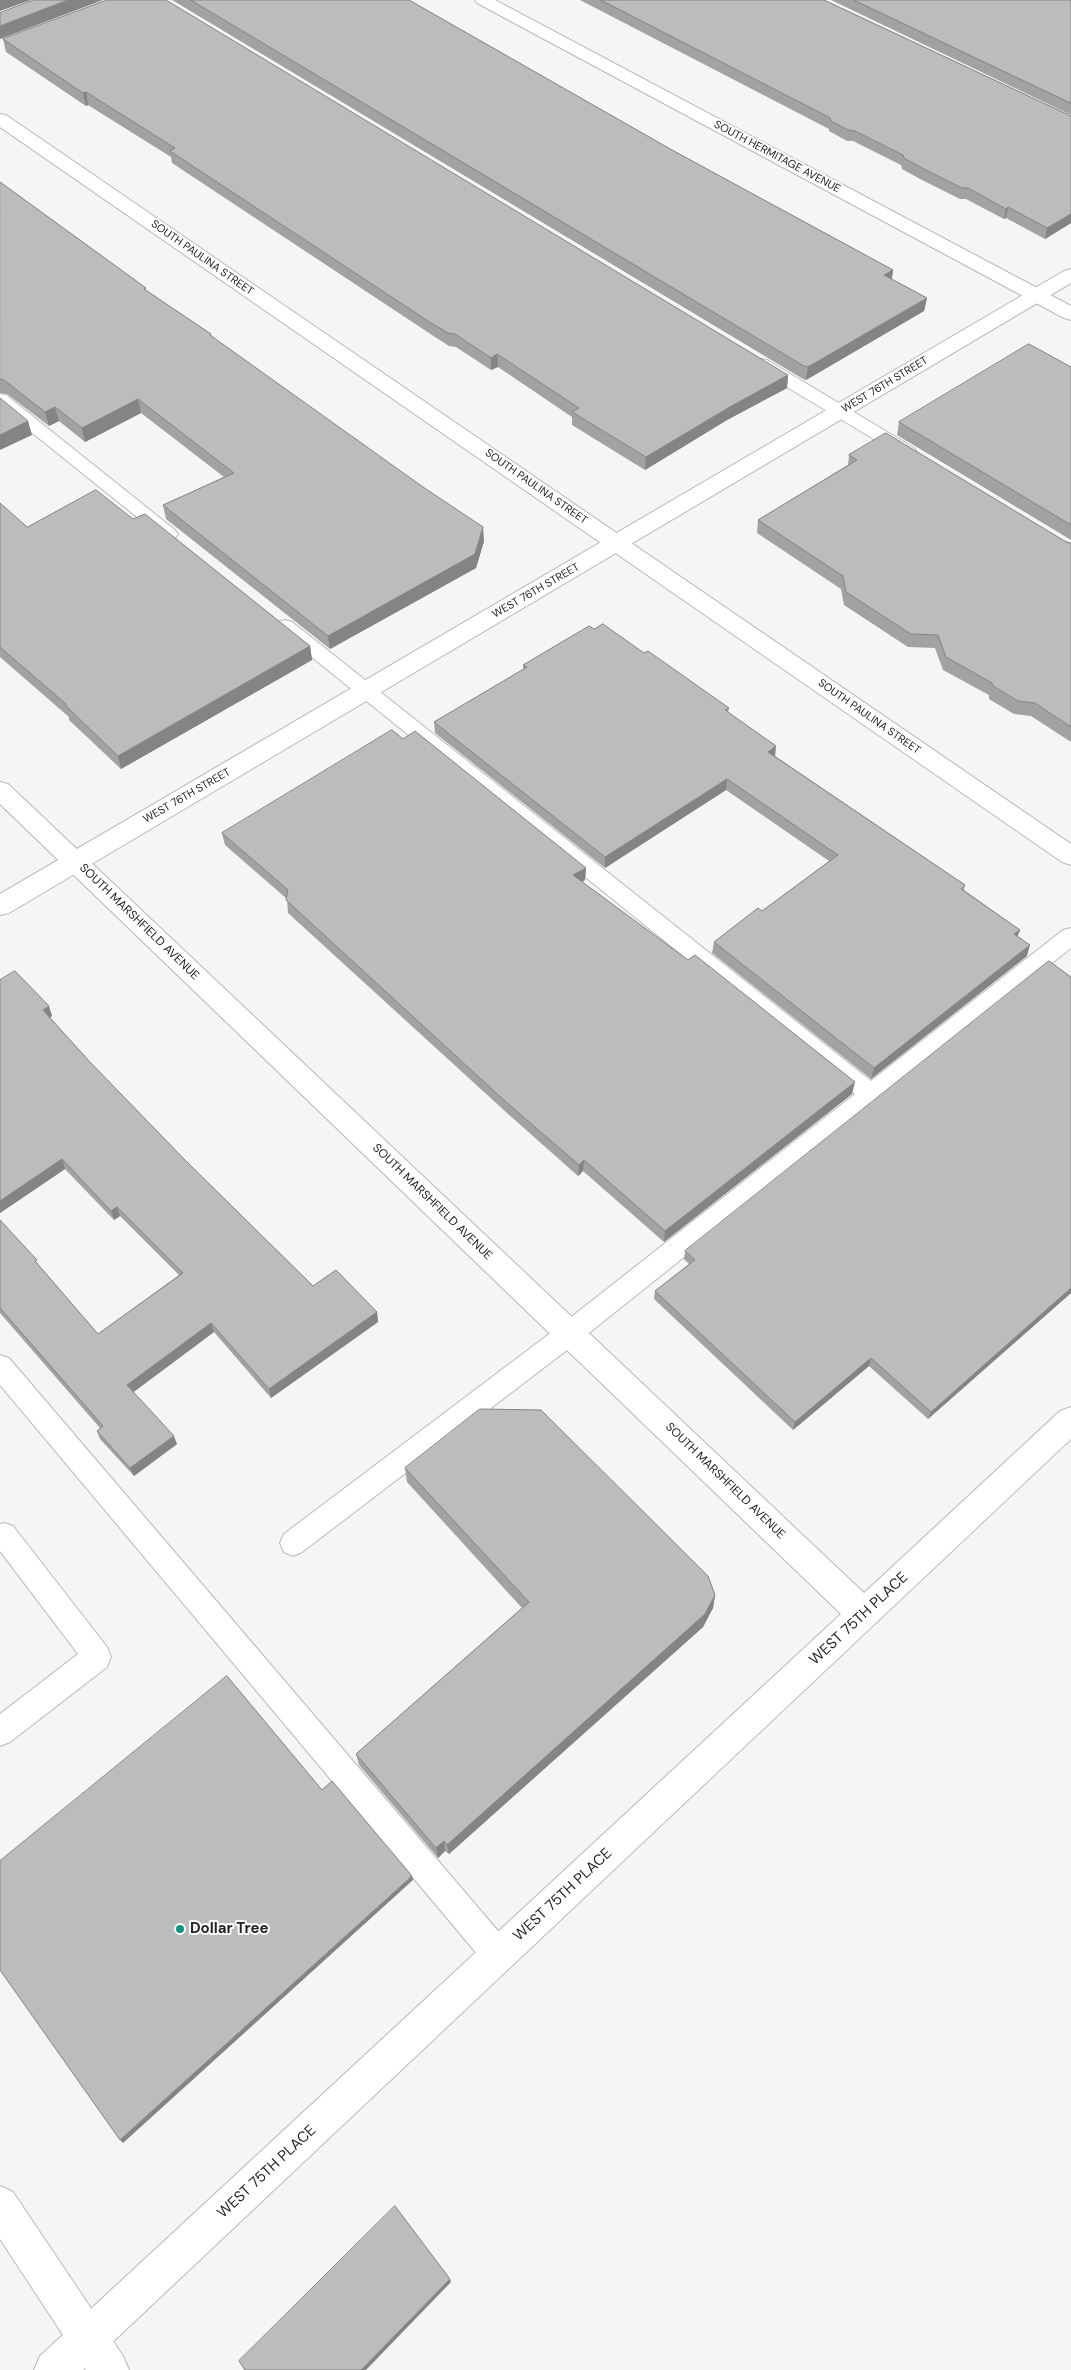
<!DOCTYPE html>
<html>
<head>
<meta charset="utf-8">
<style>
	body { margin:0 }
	canvas { display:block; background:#f4f5f6 }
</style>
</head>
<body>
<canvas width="1071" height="2370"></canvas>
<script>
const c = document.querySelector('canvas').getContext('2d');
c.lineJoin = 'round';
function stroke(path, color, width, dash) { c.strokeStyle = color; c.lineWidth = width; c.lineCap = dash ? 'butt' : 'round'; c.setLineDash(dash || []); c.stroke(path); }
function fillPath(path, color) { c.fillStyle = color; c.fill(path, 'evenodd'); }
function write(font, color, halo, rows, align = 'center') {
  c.font = font + ' "DM Sans",sans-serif'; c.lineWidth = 4; c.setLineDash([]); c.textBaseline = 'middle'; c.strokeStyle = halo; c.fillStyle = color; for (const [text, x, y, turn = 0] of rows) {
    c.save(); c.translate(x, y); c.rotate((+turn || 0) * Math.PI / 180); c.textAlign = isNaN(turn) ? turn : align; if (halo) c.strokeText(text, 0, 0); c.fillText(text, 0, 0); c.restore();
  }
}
const lane = new Path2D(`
	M761,359L767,360L914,448L917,452L914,456H902L755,368L753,364L755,360Z
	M0,394L6,395L175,530L178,534L175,538L169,540L163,538L0,407Z
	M285,620L292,622L871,1081L1063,930L1071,928V948L579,1341L302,1552L293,1556L284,1552L280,1543L284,1534L561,1325L855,1094L278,630L275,626L278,622Z
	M0,1355L9,1358L510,1945L514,1956L510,1967L499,1971L488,1967L0,1385Z
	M4,1523L13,1526L107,1647L111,1657L107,1667L10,1742L0,1746V1714L78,1654L0,1551V1524Z`);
const street = new Path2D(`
	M475,0H495L1071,306V320L1064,318L477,3Z
	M0,114L6,115L1071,844V865L1062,862L0,127Z
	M0,782L8,784L864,1593L1060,1411L1071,1407V1439L83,2370H34L40,2356L841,1614L0,804Z`);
const secondary = new Path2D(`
	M1071,269V283L9,913L0,915V894L1064,271Z
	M0,2186L13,2192L123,2356L129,2370H86L0,2239Z`);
stroke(lane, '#b8b9ba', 2);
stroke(street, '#b8b9ba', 2);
stroke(secondary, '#b8b9ba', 2);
fillPath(lane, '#fff');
fillPath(street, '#fff');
fillPath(secondary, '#fff');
fillPath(new Path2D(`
	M172,0H409L672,150L893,270L892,279L927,298L924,311L806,380L803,379Z
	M580,0H824L1071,116V223L1045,239L1006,218L1004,219L966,199H960L920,179L902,169L901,165L853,141H847L829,131V129Z
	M831,0H1071V115Z
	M3,39L788,375L787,388L727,420L645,470L572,425V417L498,367L491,370L456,347L449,346L432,335L172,163L171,157L88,105L86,106L6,52Z
	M0,182L146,288V290L211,334L212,337L484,541L476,568L330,649L166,519L163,505L224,477L141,413L85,442L59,421L49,426L7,394L0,393Z
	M1071,367V540L897,435L899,422Z
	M849,455L1071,543V742L1031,716L1014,714L989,699V695L943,670L935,648L908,647L844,605L841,589L757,533L758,520L848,465Z
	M0,503L27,527L133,519L310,646L312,660L121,769L69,720V717L0,657Z
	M594,629L644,653L729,708L728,713L775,756L965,885L964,890L1020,930L1017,936L1027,956L871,1079L712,953L714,942L762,911L829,861L726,790L605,868L435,733L434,722L523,670V665Z
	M403,739L586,868L585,880L582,882L852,1094L664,1242L583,1171L578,1176L507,1113L288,913L287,899L225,845L222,833Z
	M0,980L52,1016L50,1018L89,1061L185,1160L313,1286L377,1312L378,1322L271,1398L214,1332L133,1392L177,1444L134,1476L100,1439L97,1431L100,1428L0,1313V1220L98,1334L179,1275L120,1216L114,1220L65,1169L0,1213Z
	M685,1251L1071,1293L928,1419L869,1366L793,1430L654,1299L655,1291L689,1264L684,1259Z
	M405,1468L715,1595L713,1608L703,1627L449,1854L445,1851L438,1858L359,1765L356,1754L522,1608L407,1482Z`), '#a1a2a3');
fillPath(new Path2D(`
	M0,0H31L0,11Z
	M68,0H103L0,39V26Z
	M86,92L88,105L86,106L83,93Z
	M1008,207L1006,218L1004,219L1006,209Z
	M1071,214V223L1045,239L1047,228Z
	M893,270L891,283L884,275Z
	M927,298L924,311L806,380L808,367Z
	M497,354L498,367L491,370V358Z
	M788,375L787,388L727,420L645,470L646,457L728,408Z
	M138,399L141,413L85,442L82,428Z
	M55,407L59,421L49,426L45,412Z
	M28,421L32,435L0,450V435Z
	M483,527L484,541L476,568L330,649L328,636Z
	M310,646L312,660L121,769L118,756Z
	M776,746L775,757L768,752Z
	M727,779L726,790L605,868V857Z
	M586,868L585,880L573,888V875Z
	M1020,930L1016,940L1014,934Z
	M1030,945L1027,956L871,1079L874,1068Z
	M49,1006L52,1016L46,1020L43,1010Z
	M855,1082L852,1094L664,1242L665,1231Z
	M62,1159L65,1169L0,1213V1201Z
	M584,1160L583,1171L578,1176L579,1165Z
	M117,1207L120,1216L114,1220L111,1211Z
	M1071,1288V1293L928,1419L931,1412Z
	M377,1312L378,1322L271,1398L269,1389Z
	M211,1323L214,1332L131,1394L127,1385Z
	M871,1358L869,1366L793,1430L795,1422Z
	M174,1436L177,1444L134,1476L130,1468Z
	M715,1595L713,1608L703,1627L449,1854L447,1845Z
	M444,1841L445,1851L438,1858L436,1848Z
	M412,1876L413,1880L123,2143L120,2140Z
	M450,2279L451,2282L366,2370H361Z`), '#838484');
const building = new Path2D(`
	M34,0H68L0,26V13Z
	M107,0H166L788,375L728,408L646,457L572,412L579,408L497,354L491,358L455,334L448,333L431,323L170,151L175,148L86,92L83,93L3,39Z
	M191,0H409L672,150L893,270L884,275L927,298L808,367L804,366Z
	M601,0H824L1071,116V214L1047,228L1008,207L1006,209L968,188H962L922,168L904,158L903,155L855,131L848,130L831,121L830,118Z
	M854,0H1071V103Z
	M0,182L146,288L144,289L211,334L210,335L423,487L483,527L475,554L328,636L163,505L234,473L138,399L82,428L55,407L45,412L4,380L0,379Z
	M1029,344L1071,367V525L899,422Z
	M0,398L28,421L0,435Z
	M886,433L1068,543H1071V727L1035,703L1018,701L993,686L992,683L946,657L938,635L911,634L846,592L843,576L758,520L857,460L849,455Z
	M96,490L133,519L145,514L310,646L118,756L66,706V704L0,647V503L27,527Z
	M603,624L644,653L648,651L729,708L725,710L776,746L768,752L965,885L961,889L1020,930L1014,934L1030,945L874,1068L714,942L758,908L762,911L838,855L727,779L605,857L434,722L527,667L523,665L589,626L594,629Z
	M392,730L403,739L415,731L586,868L573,875L688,960L695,955L855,1082L665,1231L584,1160L579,1165L506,1102L286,900L288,890L222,833Z
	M1049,961L1071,977V1288L931,1412L871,1358L795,1422L655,1291L695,1260L685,1251Z
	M15,971L49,1006L43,1010L89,1061L185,1160L313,1286L336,1270L377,1312L269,1389L211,1323L127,1385L174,1436L130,1468L97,1431L103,1426L0,1308V1220L37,1260L35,1261L98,1334L183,1273L117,1207L111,1211L62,1159L0,1201V980Z
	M480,1409L541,1410L708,1576L715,1595L705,1614L447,1845L444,1841L436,1848L356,1754L529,1602L405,1468Z
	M227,1676L322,1790L332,1781L412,1876L120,2140L0,1970V1861Z
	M395,2206L450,2279L361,2370H245L239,2361Z`);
fillPath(building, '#bbbcbd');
stroke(building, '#838484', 1);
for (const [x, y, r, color] of [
	[180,1929,5,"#11947d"]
]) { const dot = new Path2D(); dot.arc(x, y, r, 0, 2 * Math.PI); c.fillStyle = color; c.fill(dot); stroke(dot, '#fff', 2); }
write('11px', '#242424', '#fff', [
	["SOUTH HERMITAGE AVENUE",777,157,28],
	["SOUTH PAULINA STREET",202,258,35],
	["WEST 76TH STREET",885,385,-31],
	["SOUTH PAULINA STREET",536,487,35],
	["WEST 76TH STREET",536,591,-30],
	["SOUTH PAULINA STREET",869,717,35],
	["WEST 76TH STREET",187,796,-30]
]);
write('12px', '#242424', '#fff', [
	["SOUTH MARSHFIELD AVENUE",139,922,44],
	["SOUTH MARSHFIELD AVENUE",432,1202,44],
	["SOUTH MARSHFIELD AVENUE",725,1481,44]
]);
write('15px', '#242424', '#fff', [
	["WEST 75TH PLACE",859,1619,-43],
	["WEST 75TH PLACE",563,1895,-43],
	["WEST 75TH PLACE",267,2172,-43]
]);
write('bold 15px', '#242424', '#fff', [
	["Dollar Tree",190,1929]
], 'left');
</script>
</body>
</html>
